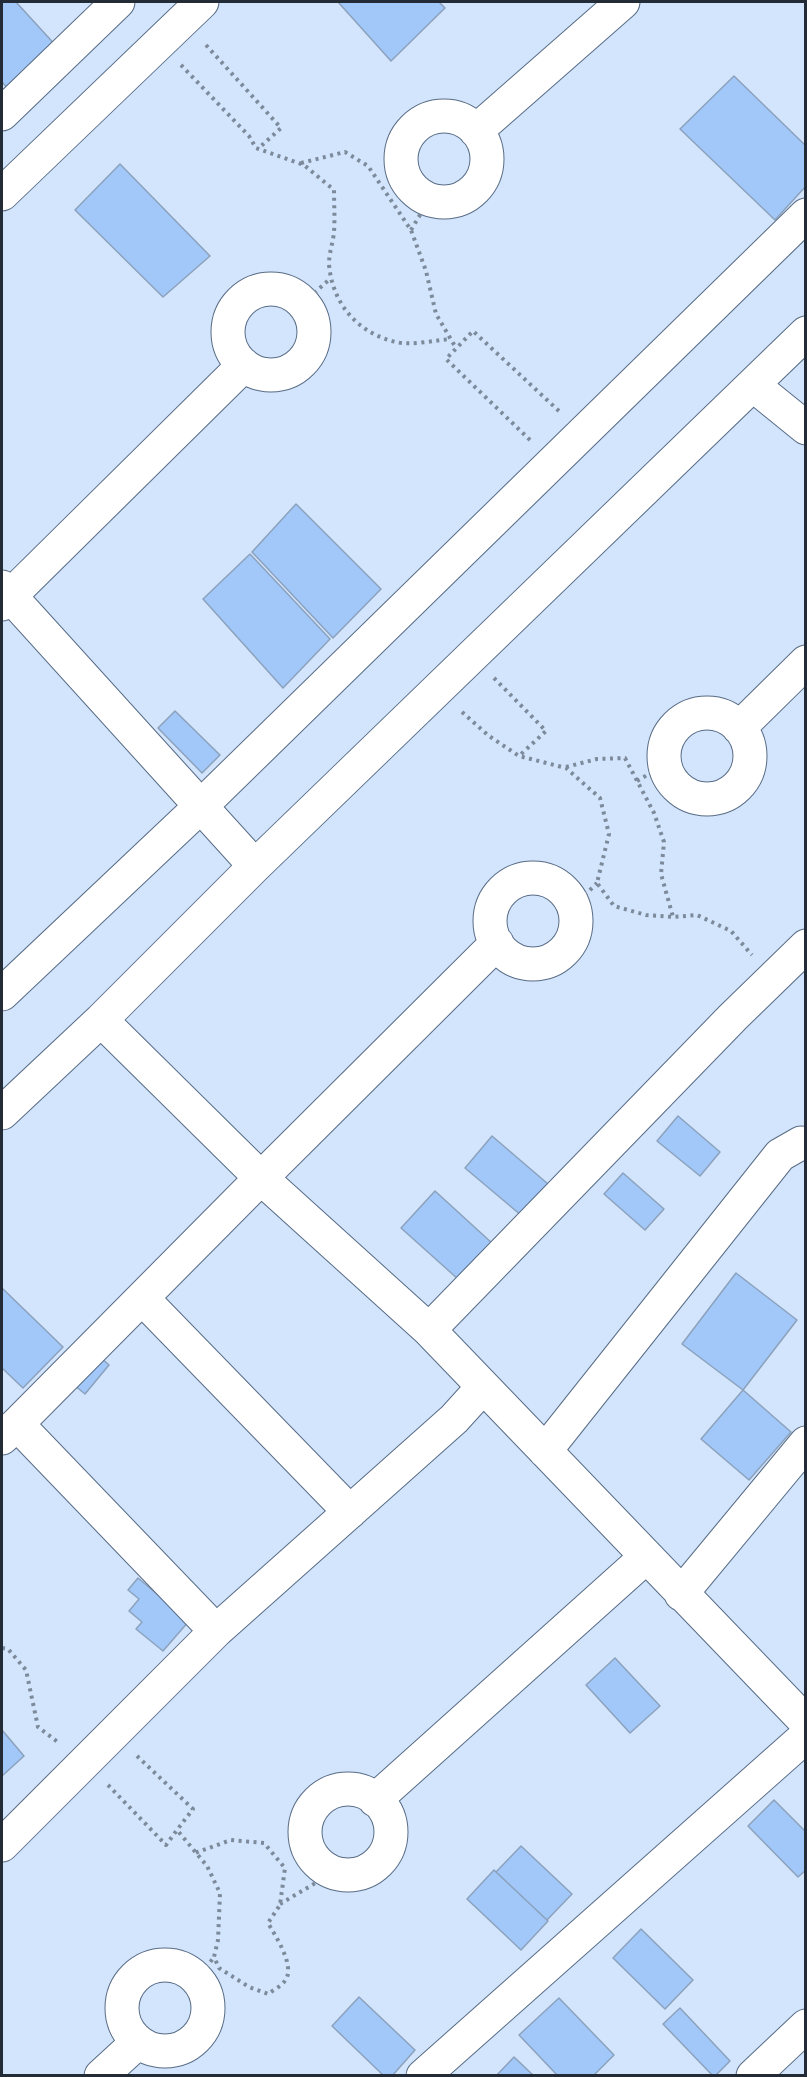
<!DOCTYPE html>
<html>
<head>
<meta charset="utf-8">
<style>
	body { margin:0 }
	#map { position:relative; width:807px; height:2077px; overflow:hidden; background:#d3e5fc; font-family:"Varela Round",sans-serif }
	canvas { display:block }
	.frame { position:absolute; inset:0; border:3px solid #222b36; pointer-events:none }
</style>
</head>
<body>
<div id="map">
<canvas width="807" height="2077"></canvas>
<div class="frame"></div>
</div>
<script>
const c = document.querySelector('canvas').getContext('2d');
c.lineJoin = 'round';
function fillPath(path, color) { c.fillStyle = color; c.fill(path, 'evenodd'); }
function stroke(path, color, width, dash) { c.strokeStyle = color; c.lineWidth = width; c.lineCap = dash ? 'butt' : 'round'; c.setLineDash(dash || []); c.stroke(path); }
const building = new Path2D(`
	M2,2H16L59,49L10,91L2,82Z
	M338,2H439L445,8L391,61Z
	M734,76L806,146V186L775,220L680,129Z
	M120,164L210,256L163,297L75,210Z
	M296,504L381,589L333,638L252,552Z
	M250,554L330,639L283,688L203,599Z
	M175,711L220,755L202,773L158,728Z
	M678,1116L720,1152L700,1176L657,1141Z
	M492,1136L548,1184L522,1216L465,1168Z
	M623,1173L664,1209L645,1230L604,1194Z
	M435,1191L493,1244L459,1280L401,1228Z
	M736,1273L797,1320L743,1390L682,1344Z
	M2,1288L63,1347L23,1388L2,1368Z
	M99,1356L109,1365L85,1394L74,1385Z
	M743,1390L791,1432L749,1480L701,1439Z
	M138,1578L189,1621L163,1651L136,1629L142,1622L129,1611L139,1599L128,1590Z
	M615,1658L660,1706L630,1733L586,1685Z
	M2,1730L24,1756L2,1776Z
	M774,1800L806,1832V1870L798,1877L748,1826Z
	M521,1846L572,1894L547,1920L496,1872Z
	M494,1870L548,1921L521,1950L467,1899Z
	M641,1929L693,1980L665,2009L613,1958Z
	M359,1997L415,2050L392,2076H384L332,2026Z
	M559,1998L614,2055L593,2076H558L519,2035Z
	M680,2008L730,2061L715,2076H713L663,2024Z
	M514,2057L534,2076H496Z`);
fillPath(building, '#a1c8f9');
stroke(building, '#8ba1bc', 1.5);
const minor = new Path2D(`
	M2,114L118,2
	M401 159a43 43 0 1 1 86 0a43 43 0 1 1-86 0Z
	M476,131L623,2
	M2,194L202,2
	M228 332a43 43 0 1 1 86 0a43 43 0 1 1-86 0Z
	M753,385L806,428
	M2,587L255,866
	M2,604L244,365
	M664 756a43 43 0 1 1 86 0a43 43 0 1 1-86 0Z
	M739,728L806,662
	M490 921a43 43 0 1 1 86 0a43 43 0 1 1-86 0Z
	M806,946L733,1017L429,1330L806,1722
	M2,994L201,806L806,215
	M101,1020L261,1178L497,943
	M2,1113L101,1020L255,866L806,333
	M142,1298L350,1512
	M17,1424L261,1178L429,1330
	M2,1438L17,1424L216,1631L2,1845
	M545,1451L780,1155L801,1143L806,1144
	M681,1594L806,1443
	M216,1631L454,1419L483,1387
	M305 1832a43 43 0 1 1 86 0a43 43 0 1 1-86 0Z
	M375,1800L646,1557
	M122 2008a43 43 0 1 1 86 0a43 43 0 1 1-86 0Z
	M101,2076L138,2042
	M423,2076L806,1736
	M753,2076L806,2026`);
stroke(minor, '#586c86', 35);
stroke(new Path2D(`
	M206,45L281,128L259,148
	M181,65L249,136L256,148L304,165L334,190C334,204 335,218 334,232C333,243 329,253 329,264C332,303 357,333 396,342C410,346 436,340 451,339
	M301,163L345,152L368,166L411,230L426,271L436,314L456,348
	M411,230L429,200
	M303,303L331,278
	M530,440L446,359L473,331L560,412
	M494,678L546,731L519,756
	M462,712L489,736L519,756L566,768L600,798L609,834L597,883L614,906L646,915L673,917L697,915L731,931L752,955
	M566,767L597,759L625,758L654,813L664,842L661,874L673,917
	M637,781L664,765
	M574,906L597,883
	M2,1648L8,1649L26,1670L38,1727L59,1743
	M137,1756L193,1809L177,1830
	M108,1785L166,1845L177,1830L207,1866L220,1893L218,1940L214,1957L219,1968L249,1987L268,1994C273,1990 280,1987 284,1982C297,1968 276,1937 268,1923L280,1905L285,1868L264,1843L231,1840L195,1853
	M280,1904L334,1872
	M197,1980L214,1957`), '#7c8a9b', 4, [3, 4.5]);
stroke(minor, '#fff', 33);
</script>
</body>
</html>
